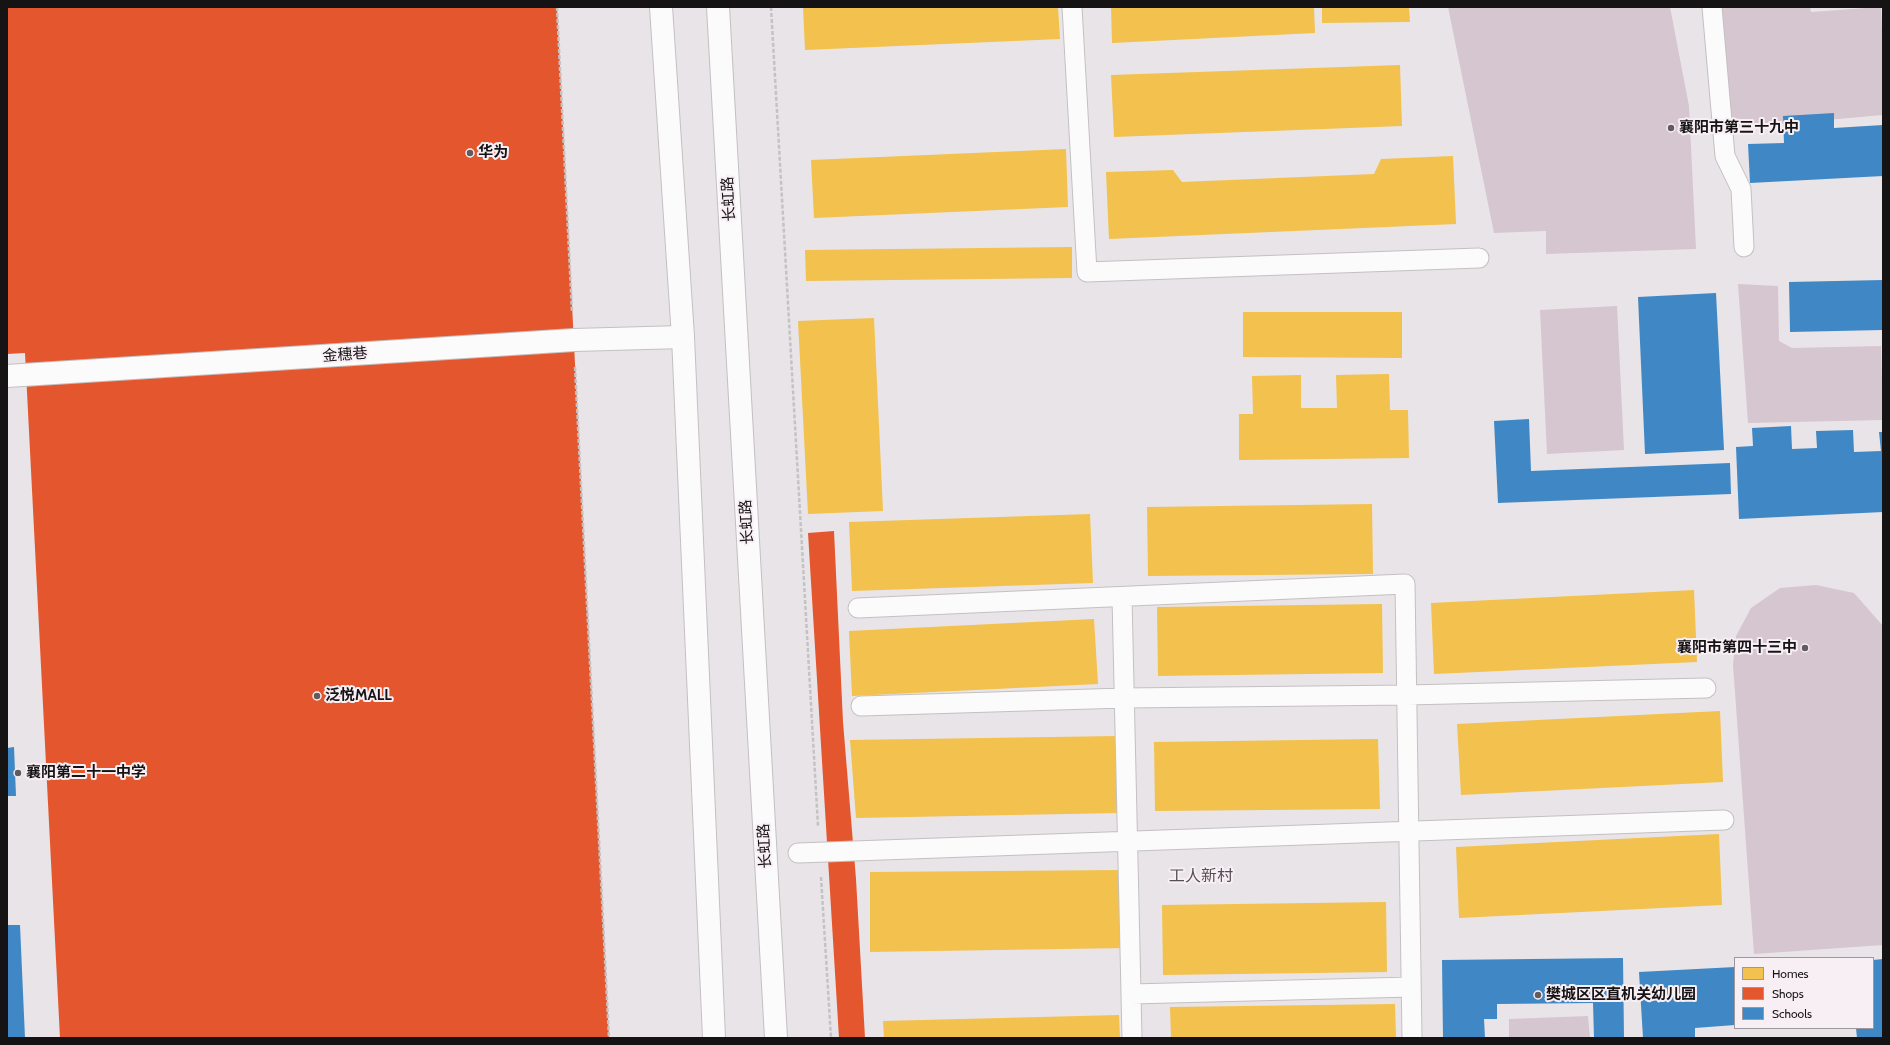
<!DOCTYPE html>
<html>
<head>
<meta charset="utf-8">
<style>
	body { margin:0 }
	#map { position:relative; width:1890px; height:1045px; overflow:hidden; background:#e9e4e7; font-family:Cabin,sans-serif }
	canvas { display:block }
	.frame { position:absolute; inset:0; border:8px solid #161315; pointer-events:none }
	.legend { position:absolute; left:1734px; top:957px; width:140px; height:72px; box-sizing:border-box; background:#f8eff5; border:1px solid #9e979b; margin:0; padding:5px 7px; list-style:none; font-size:12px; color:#161315 }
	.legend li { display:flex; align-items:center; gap:8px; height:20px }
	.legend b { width:20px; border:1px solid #9e979b }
</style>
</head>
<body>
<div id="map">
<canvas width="1890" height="1045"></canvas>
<div class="frame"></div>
<ul class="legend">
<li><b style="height:11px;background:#f2c14e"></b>Homes</li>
<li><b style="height:11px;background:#e4572e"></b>Shops</li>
<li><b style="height:11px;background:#3f88c5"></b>Schools</li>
</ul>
</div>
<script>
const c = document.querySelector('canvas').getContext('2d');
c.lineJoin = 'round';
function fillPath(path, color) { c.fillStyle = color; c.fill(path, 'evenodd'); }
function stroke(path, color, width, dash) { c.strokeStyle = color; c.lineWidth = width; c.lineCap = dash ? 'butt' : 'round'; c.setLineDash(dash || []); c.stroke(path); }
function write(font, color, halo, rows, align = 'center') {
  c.font = font + ' Cabin,"Noto Sans SC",sans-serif'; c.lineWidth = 4; c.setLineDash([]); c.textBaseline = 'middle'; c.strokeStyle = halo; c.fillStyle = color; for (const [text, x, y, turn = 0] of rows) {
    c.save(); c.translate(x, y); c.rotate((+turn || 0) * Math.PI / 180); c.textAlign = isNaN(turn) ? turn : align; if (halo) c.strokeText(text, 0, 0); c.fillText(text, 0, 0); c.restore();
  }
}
fillPath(new Path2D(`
	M1448,7H1670L1689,106L1696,249L1546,254V231L1494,233Z
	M1712,7H1810L1811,12L1881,7L1883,53V115L1723,129Z
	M1738,284L1778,286L1779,341L1792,348L1881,346L1883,420L1748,423Z
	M1617,306L1624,450L1547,454L1540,310Z
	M1816,585L1854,593L1883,626V945L1754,954L1733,665L1736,636L1751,608L1780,588Z
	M1588,1016L1590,1038H1509V1019Z`), '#d6c6d0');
fillPath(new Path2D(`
	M803,7H1058L1060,39L805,50Z
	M1111,7H1314L1315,33L1112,43Z
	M1322,7H1409L1410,22L1322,23Z
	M1400,65L1402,126L1114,137L1111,75Z
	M1066,149L1068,207L814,218L811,160Z
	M1453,156L1456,224L1109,239L1106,172L1173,170L1182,182L1374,174L1381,159Z
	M203,166L210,278L7,289V208L57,205L55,174Z
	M1072,247V278L806,281L805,250Z
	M1243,312H1402V358L1243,357Z
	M874,318L883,511L808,514L798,321Z
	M1389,374L1390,410H1408L1409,458L1239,460V414H1253L1252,376L1301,375V408H1337L1336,375Z
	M261,426L262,514L95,517L94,427Z
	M1372,504L1373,574L1148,576L1147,507Z
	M1090,514L1093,583L852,591L849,522Z
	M1694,590L1697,662L1434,674L1431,603Z
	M1382,604L1383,673L1158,676L1157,607Z
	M1094,619L1098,684L852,696L849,631Z
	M287,648L290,744L129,748L126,654Z
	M1720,711L1723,782L1461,795L1457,724Z
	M1118,736L1120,813L856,818L850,740Z
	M1378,739L1380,809L1155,811L1154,742Z
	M509,815L511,857L546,856L549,940L508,941L509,967L395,971L389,820Z
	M1719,834L1722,905L1459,918L1456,847Z
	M1124,870L1126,948L870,952V872Z
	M313,900L318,996L138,1004L134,908Z
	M1386,902L1387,972L1163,975L1162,905Z
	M1395,1004L1396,1038H1171L1170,1007Z
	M1119,1015L1120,1038H884L883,1021Z`), '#f2c14e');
fillPath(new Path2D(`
	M7,7H557L609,1038H60L25,353L7,354Z
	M834,531L843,722L856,879L865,1038H839L808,533Z`), '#e4572e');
fillPath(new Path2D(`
	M1834,113V128L1883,125V176L1750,183L1748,144L1784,143L1783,116Z
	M1883,280V330L1790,332L1789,282Z
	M1716,293L1724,450L1645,454L1638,297Z
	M1529,419L1531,471L1730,463L1731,494L1498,503L1494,421Z
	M1791,426L1792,449L1817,448L1816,431L1853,430L1854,452L1881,451L1879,432H1883V512L1739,519L1736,447L1753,446L1752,428Z
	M14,747L16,796H7V748Z
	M7,925H20L25,1038H7Z
	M1623,958L1624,1038H1594L1593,1003L1497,1004V1019H1484L1485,1038H1443L1442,960Z
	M1883,959V1038H1857L1856,1028H1873V960Z
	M1735,967V1025L1695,1028V1038H1643L1639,972Z`), '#3f88c5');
const service = new Path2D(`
	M1072,7L1087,272L1479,258
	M1712,7L1725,156L1741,189L1744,247
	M1122,597L1132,1038
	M858,608L1405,584L1412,1038
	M861,706L1124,698L1407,695L1706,688
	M798,853L1724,820
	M1131,994L1411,987`);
const minor = new Path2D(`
	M7,376L574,340L683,337`);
const trunk = new Path2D(`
	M661,7L683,337L714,1038
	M718,7L776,1038`);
stroke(service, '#c4c0c2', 21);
stroke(minor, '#c4c0c2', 24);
stroke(trunk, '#c4c0c2', 24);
stroke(new Path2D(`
	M557,7L572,312
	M771,7L818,826
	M575,367L609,1038
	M821,877L831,1038`), '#c4c3c4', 2.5, [4, 2]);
stroke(service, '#fcfbfb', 19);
stroke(minor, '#fcfbfb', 22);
stroke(trunk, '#fcfbfb', 22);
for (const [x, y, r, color] of [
	[1671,128,4,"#605c5e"],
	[470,153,4,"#605c5e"],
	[1805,648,4,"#605c5e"],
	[317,696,4,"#605c5e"],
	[18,773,4,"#605c5e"],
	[1538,995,4,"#605c5e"]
]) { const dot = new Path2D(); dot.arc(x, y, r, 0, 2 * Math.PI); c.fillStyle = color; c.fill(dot); stroke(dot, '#f8eff5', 1.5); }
write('bold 15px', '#161315', '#f8eff5', [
	["襄阳市第三十九中",1679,128],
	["华为",478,153],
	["襄阳市第四十三中",1797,648,"right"],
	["泛悦MALL",325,696],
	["襄阳第二十一中学",26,773],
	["樊城区区直机关幼儿园",1546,995]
], 'left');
write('15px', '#161315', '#f8eff5', [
	["长虹路",729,199,-93],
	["金穗巷",345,355,-4],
	["长虹路",747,522,-93],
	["长虹路",765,846,-93]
]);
write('16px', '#564e53', '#f8eff5', [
	["工人新村",1201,876]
]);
</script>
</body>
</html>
